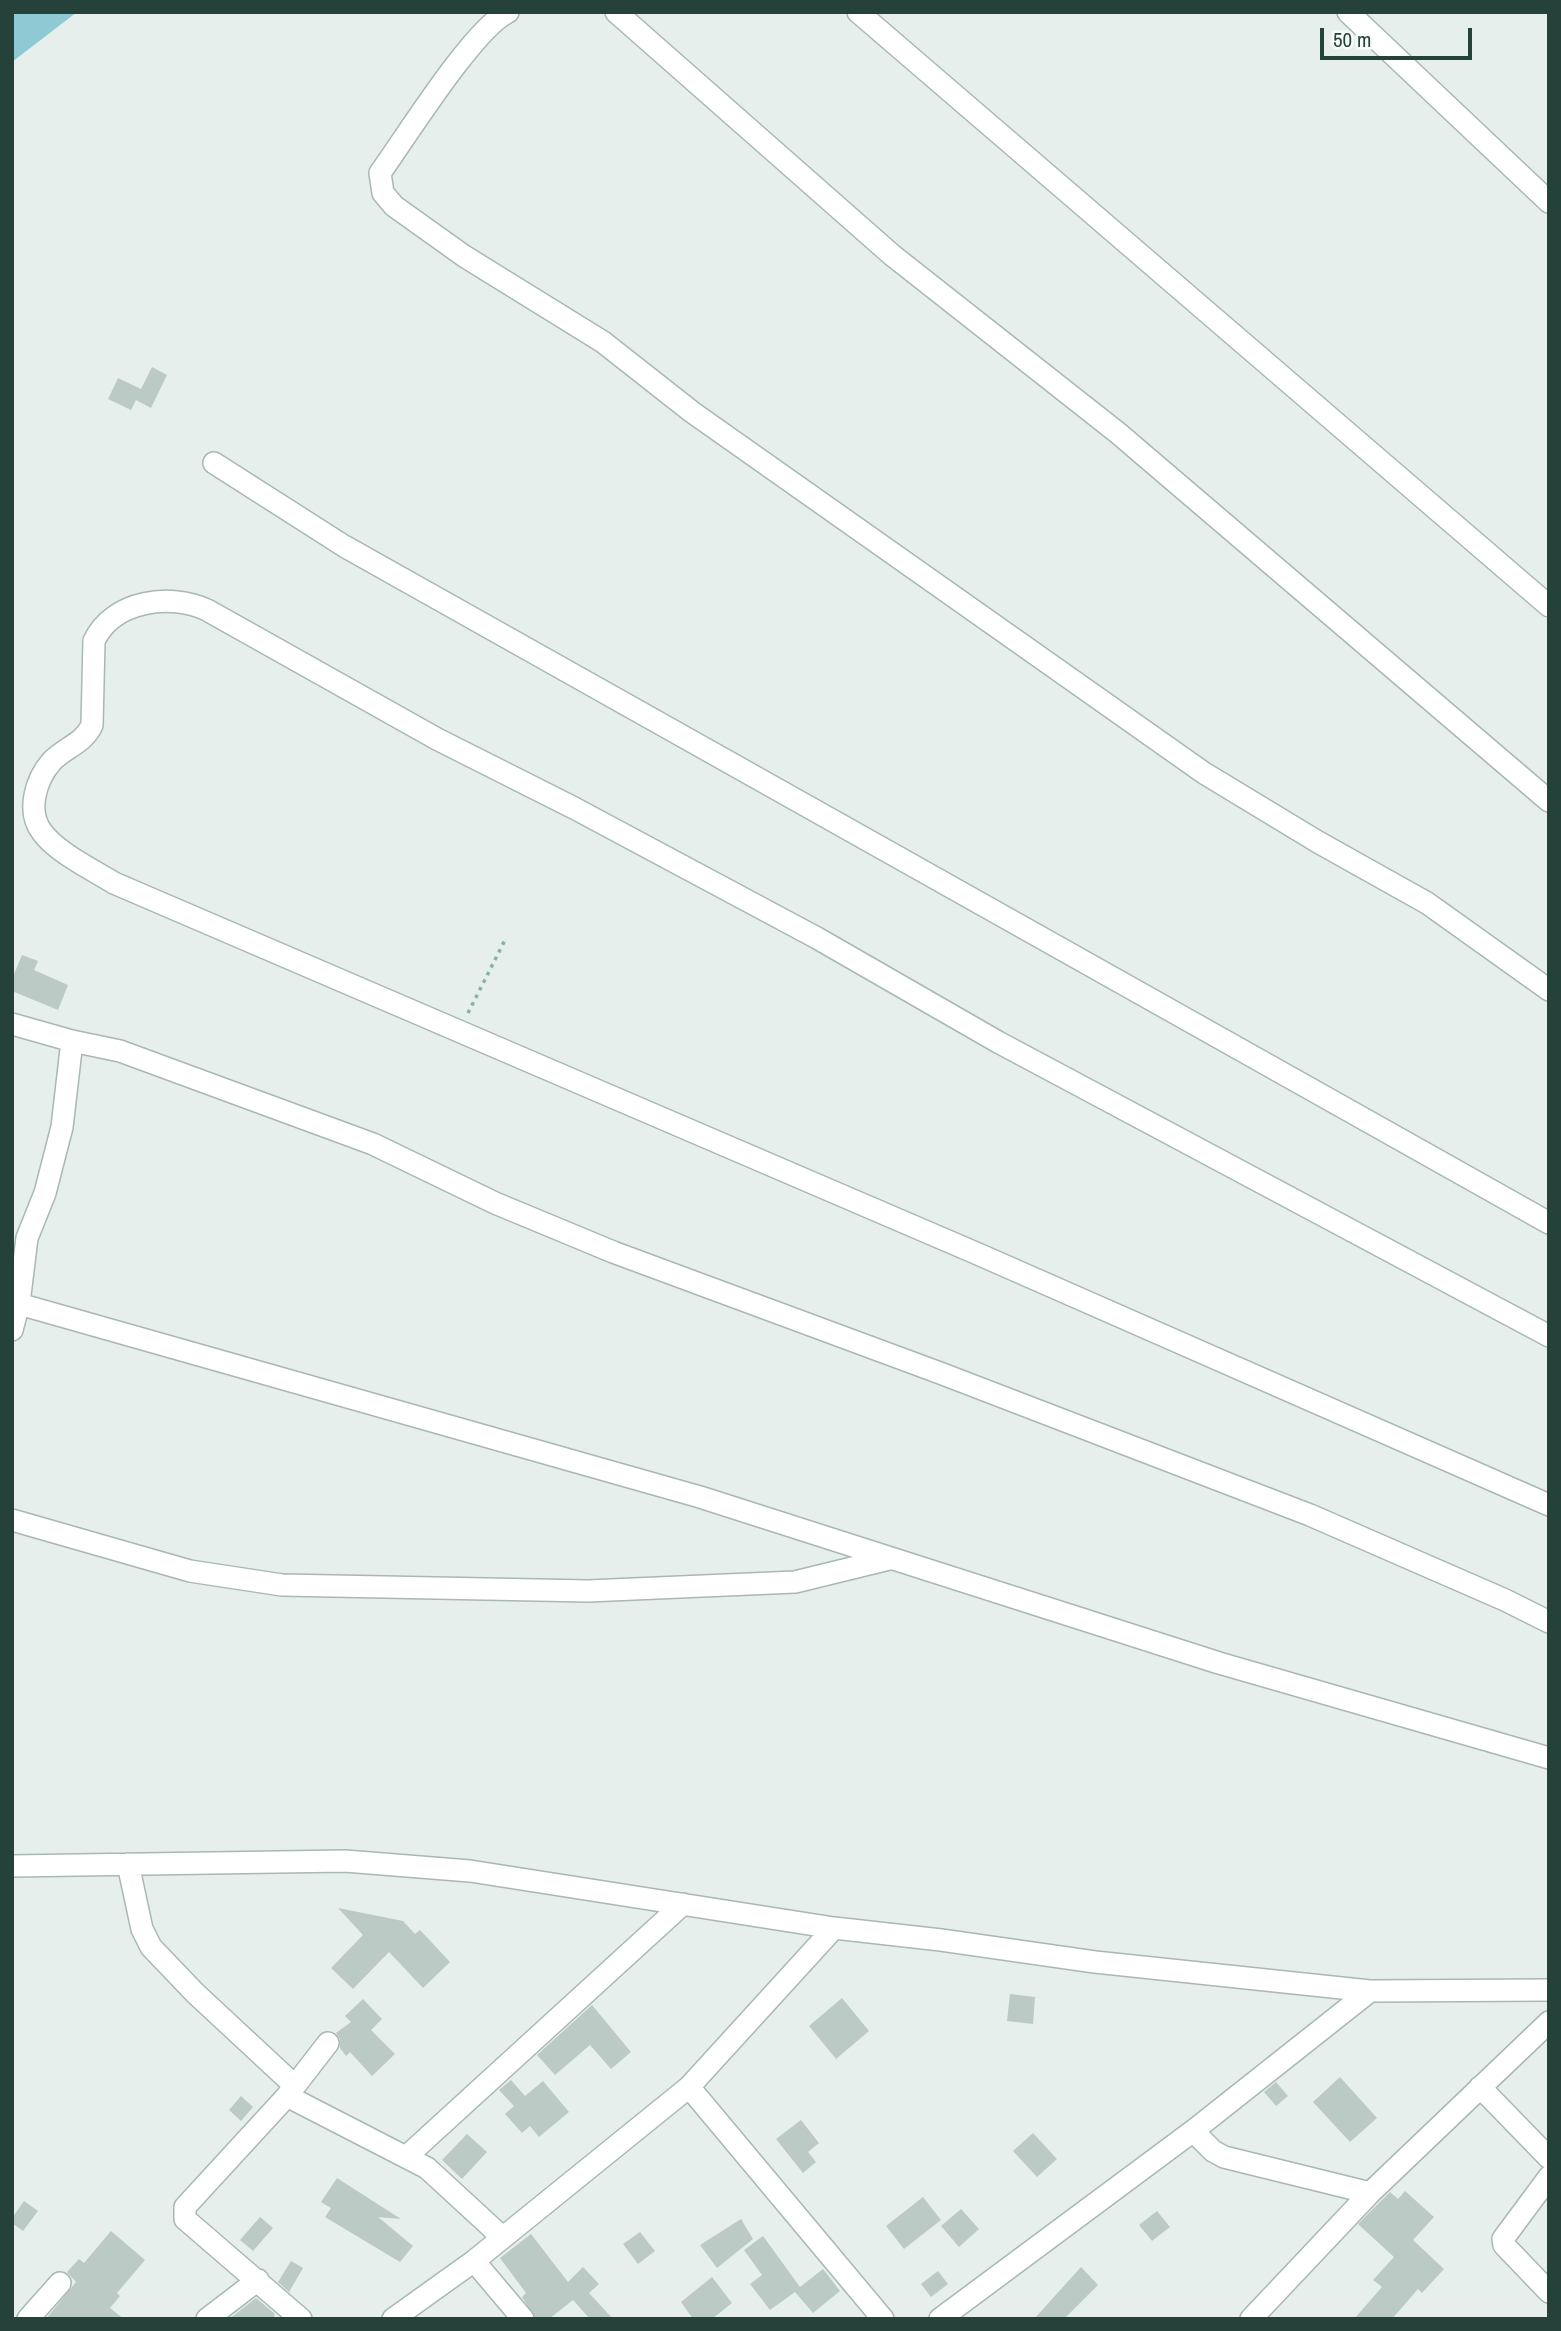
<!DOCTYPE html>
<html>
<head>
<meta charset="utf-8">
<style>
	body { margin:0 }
	#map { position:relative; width:1561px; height:2331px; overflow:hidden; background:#e6efeb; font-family:"Archivo Narrow",sans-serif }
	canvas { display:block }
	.frame { position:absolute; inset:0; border:14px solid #24423a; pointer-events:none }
	.scale { position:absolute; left:1320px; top:28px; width:152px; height:32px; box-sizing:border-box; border:4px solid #24423a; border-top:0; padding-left:9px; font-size:21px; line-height:24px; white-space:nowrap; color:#24423a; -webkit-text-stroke:5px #f7fbf9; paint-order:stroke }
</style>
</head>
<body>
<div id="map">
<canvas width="1561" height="2331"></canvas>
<div class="frame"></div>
<div class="scale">50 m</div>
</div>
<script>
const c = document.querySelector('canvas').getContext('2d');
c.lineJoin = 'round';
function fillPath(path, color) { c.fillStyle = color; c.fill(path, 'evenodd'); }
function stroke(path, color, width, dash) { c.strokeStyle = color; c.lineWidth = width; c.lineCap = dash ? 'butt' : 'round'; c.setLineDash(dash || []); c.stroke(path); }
fillPath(new Path2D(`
	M12,12H77L12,62Z`), '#8ec9d4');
fillPath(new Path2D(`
	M152,367L167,375L151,408L136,400L131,410L108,399L118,378L141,389Z
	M22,955L38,961L34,970L68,985L58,1010L12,991V979Z
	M338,1908L403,1921L415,1934L420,1930L450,1962L423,1988L389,1952L353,1989L331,1968L363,1935Z
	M1010,1994L1035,1997L1033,2024L1007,2021Z
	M842,1998L869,2031L836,2059L809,2026Z
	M363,1999L382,2019L371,2030L395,2054L372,2076L350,2052L346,2056L340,2048V2039L336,2033L351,2022L345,2016Z
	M592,2005L631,2052L611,2069L590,2045L555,2075L537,2055Z
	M1340,2077L1377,2118L1350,2142L1313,2102Z
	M511,2080L525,2096L543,2081L569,2112L539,2137L530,2126L522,2133L505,2114L514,2106L499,2090Z
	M1276,2082L1288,2096L1276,2106L1264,2092Z
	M241,2096L253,2107L241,2121L229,2110Z
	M801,2120L819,2143L808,2152L816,2162L803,2173L776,2139Z
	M1033,2133L1057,2159L1037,2177L1013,2151Z
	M467,2134L487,2152L462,2179L442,2160Z
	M337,2178L401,2219L378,2217L413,2246L400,2262L325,2217L331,2208L321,2202Z
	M1405,2191L1434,2217L1413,2240L1444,2269L1422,2293L1418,2289L1392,2319H1354L1382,2287L1373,2280L1394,2257L1358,2224L1390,2192L1398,2199Z
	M923,2197L941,2220L904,2249L886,2226Z
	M24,2201L38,2211L23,2231L12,2223V2218Z
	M961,2209L979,2229L959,2247L941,2226Z
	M1157,2211L1170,2227L1152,2241L1139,2225Z
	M260,2217L273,2228L253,2251L240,2240Z
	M741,2219L753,2239L717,2268L700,2245Z
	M111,2231L145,2260L117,2293L120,2296L110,2308L124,2319H46L76,2282L67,2272L79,2259L84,2263Z
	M640,2232L655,2251L638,2264L623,2244Z
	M531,2234L568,2282L583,2267L599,2284L589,2293L613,2319H590L573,2300L549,2319H536L522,2297L526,2293L500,2258Z
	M763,2236L800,2287L823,2269L840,2291L813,2313L795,2292L770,2310L750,2284L762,2275L744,2250Z
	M291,2261L303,2268L289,2292L278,2282Z
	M1081,2267L1098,2285L1064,2319H1034Z
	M938,2271L948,2284L931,2297L921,2284Z
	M712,2277L732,2303L712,2319H693L681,2302Z
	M256,2298L275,2314L273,2319H229Z`), '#bbcac4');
const minor = new Path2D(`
	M508,12C473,29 406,137 380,173L383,193L394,206L464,256L603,342L692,412L1204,773L1318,842L1427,903L1549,990
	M616,12L892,255L1118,433L1549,801
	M858,12L1549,606
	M1348,12L1549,202
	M214,463L344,546L1549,1223
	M12,1024L72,1041L62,1127L45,1193L27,1238L19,1303L12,1330
	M72,1041L120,1051L373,1144L495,1203L613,1252L940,1373L1310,1515L1505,1600L1549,1622
	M12,1302L700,1497L1219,1663L1549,1758
	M1549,1336L998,1042L817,938L574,808L437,739L207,610C171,593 113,600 94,641L92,725C84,743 66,747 52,761C36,779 26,811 42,832C56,852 93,870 114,883L978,1254L1549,1505
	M12,1520L190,1571L282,1585L588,1591L795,1582L889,1559
	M128,1864L142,1929L151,1947L195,1993L294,2085
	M12,1866L345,1861L470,1871L834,1928L941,1940L1095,1962L1370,1991L1549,1990
	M689,2087L883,2319
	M1480,2087L1549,2158
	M287,2096L427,2168L502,2237
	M1193,2131L1370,1991
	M406,2157L683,1904
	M1549,2177L1503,2239L1504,2245L1549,2292
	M474,2261L523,2319
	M28,2319L60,2283
	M207,2319L258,2280
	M301,2319L185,2219V2207L287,2096L328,2043
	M393,2319L474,2261L689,2087L834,1928
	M940,2319L1193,2131L1213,2151L1224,2157L1370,2193
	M1251,2319L1370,2193L1549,2022`);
stroke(minor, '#a8b8b2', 24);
stroke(new Path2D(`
	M468,1013L505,940`), '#86b3a5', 3.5, [3.5, 5]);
stroke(minor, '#fff', 21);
</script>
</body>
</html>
